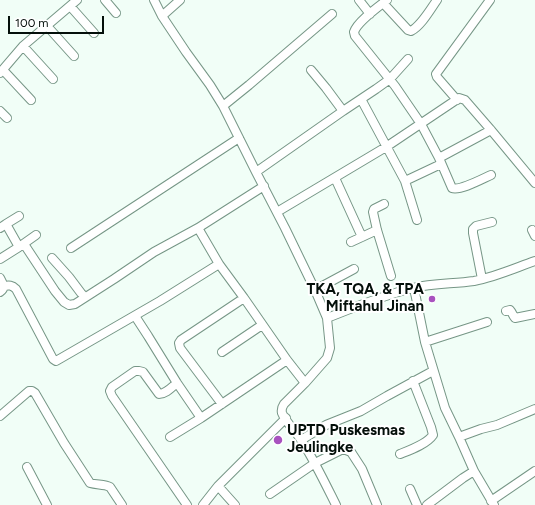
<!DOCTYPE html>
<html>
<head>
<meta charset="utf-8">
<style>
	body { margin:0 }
	#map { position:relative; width:535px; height:505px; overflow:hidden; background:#f1fef7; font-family:Figtree,sans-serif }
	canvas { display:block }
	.scale { position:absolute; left:8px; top:16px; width:96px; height:18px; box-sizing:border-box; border:2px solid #040f0a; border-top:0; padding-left:5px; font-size:12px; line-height:14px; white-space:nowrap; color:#040f0a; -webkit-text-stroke:3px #fff; paint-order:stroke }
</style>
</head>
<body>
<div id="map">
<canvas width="535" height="505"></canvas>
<div class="scale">100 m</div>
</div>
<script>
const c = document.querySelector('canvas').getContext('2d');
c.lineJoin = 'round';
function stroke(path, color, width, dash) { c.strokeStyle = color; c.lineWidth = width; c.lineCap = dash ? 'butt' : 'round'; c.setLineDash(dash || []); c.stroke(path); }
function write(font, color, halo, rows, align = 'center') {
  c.font = font + ' Figtree,sans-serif'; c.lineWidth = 4; c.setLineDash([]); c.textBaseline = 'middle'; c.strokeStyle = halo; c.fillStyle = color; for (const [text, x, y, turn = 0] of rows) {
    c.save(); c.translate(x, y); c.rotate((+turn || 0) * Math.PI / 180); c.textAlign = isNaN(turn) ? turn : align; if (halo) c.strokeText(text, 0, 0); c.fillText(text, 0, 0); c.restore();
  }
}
const minor = new Path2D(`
	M105,0L116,13
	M154,0L162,16L186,52L210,85L223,106L256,172L285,228L315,290L327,318L330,348L327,358L305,383L284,404C282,407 281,409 282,413C285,421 297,433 302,441C315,462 325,483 336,505
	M359,0L370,14
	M387,0C378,7 357,22 354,32L355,36L395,86L421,124L439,158L452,188C460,191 482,179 491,175
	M383,3L408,30L411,31C421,26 430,10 437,0
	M70,6L94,33
	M162,16L180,0
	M47,26L74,56
	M23,46L53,79
	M3,70L31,100
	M311,70L326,88L343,111
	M0,73L23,46L77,0
	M361,99L405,181L417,220
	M457,100L437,77L436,74L490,0
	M223,106L249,85L332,14
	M0,111L7,118
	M439,158L491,130
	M256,172L343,111L376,89L390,79L408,59
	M335,178L362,237
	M405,181L441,164
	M384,204L374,209L373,212L377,230L391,276
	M277,212L386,147L459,98L465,100L491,130L535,183
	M6,224L19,216
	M0,228L6,224L19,247
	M198,228L219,264L244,298L287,360L305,383
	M532,230L535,236
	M351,242L377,230
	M24,244L55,291L64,302L69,305L75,304L114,279L154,252L198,228L264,186
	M71,248L239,138
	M52,258L69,277L81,293L85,297
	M0,259L19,247L36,235
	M0,278C3,284 6,288 0,292
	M482,279L473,233V229L476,226L492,222
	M4,286C9,285 12,285 16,289L53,359L56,361L160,301L219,264
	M414,288L425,342L445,408L459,437L474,471L494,505
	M315,290L354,269
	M506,311L510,310C512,312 513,316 515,318L535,314
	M135,316L148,336L177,383L201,418
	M327,318C355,307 384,295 413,288C433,283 454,284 474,281C495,277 515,268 535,261
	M425,342L487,322
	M222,352L262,325
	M177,383C172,387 166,394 159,394L143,372L139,371H135L112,387L110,391L112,396L187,505
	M222,404L180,348L179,343L181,340L244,298
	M0,416L29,391H32L35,393L64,443L90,483C97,485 105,484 110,487L122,505
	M170,437L201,418L287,360
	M459,437L481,429L497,425L535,409
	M301,440L326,425L361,411L387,396L433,371
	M400,454C410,450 427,444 433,435L431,427L413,381
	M27,467L47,505
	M218,486L235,505
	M410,489L417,505
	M270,494L315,463L341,450H346L351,452L362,469L377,505
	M491,501L535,471
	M203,505L218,486L286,418
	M427,505L463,478L474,471`);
stroke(minor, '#769686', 10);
stroke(minor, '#fff', 8);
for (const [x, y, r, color] of [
	[432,299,4,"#a852bf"],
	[278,440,5,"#a852bf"]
]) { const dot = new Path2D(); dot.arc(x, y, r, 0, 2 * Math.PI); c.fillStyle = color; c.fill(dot); stroke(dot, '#fff', 1.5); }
write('bold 15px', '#040f0a', '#fff', [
	["TKA, TQA, & TPA",424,290],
	["Miftahul Jinan",424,307],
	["UPTD Puskesmas",287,431,"left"],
	["Jeulingke",287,448,"left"]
], 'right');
</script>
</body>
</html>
